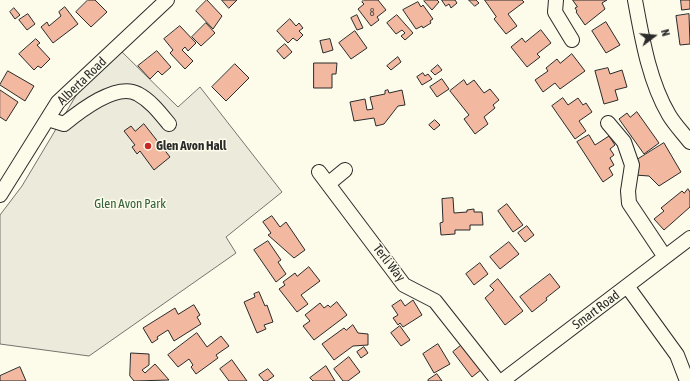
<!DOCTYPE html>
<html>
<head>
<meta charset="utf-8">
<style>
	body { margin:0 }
	#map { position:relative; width:690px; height:381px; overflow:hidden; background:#fdfbea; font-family:"Asap Condensed",sans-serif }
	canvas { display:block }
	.north { position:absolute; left:634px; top:16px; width:40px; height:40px; -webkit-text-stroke:3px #fdfbea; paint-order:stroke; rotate:74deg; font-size:11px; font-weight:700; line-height:16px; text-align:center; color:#2b2b2b }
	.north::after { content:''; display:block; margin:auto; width:14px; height:18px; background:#2b2b2b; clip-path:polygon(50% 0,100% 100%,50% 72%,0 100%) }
</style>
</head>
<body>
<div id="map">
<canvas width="690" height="381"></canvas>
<div class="north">N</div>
</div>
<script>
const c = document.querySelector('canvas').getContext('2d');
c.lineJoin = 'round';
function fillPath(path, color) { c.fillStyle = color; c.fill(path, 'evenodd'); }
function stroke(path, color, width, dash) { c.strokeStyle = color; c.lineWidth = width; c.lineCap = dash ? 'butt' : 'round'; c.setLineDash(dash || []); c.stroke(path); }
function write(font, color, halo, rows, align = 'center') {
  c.font = font + ' "Asap Condensed",sans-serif'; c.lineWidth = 3; c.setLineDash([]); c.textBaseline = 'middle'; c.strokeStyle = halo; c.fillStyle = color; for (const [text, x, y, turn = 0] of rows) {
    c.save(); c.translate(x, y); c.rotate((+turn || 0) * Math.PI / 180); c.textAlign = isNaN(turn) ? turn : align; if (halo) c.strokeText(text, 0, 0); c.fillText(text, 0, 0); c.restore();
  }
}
const green = new Path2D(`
	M120,50L178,107L200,87L282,192L226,237L236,253L89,356L0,344V215L22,186L80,89Z`);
fillPath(green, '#ecebdb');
stroke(green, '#74746e', 1);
const building = new Path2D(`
	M88,0H95L107,12L91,27L76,12Z
	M207,0L222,16L213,29L196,11Z
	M222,0H237L229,8Z
	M364,0H378L386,10L377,17L379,20L371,26L358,9L364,4L362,2Z
	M425,0H437L439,2L432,10L424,1Z
	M442,0H455L457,3L451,8L449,4L446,6Z
	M469,0H476L479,3L475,6Z
	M485,0H522L524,2L508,14L517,26L506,34L494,19L496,17Z
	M573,0H607L602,3L605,9L585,25L576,12L577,11L575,8L577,7Z
	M681,0H690V9L682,10Z
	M418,2L421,7L423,5L433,19L430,21L431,23L423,28L422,26L416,29L403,10Z
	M65,7L78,24L53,43L41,27L47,22L49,26L61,16L59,12Z
	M14,8L20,15L15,19L10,12Z
	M28,14L35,24L27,30L19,20Z
	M689,14L690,44L680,45L676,16Z
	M357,15L363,28L357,30L351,18Z
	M397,15L413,33L405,40L401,36L405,33L402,30L396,34L387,23Z
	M290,19L296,26L299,23L303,28L299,31L303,35L297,41L293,38L288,43L277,31Z
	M606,22L620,45L606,53L592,31Z
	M206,23L215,33L201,46L192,37Z
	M180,26L196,43L188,51L185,47L182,50L193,61L185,69L170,53L173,50L164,39Z
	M541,30L551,43L537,54L540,57L527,67L511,47L522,38L525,42Z
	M355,31L367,48L351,59L339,43Z
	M36,39L40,43L37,45L50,59L41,68L38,66L34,70L19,54Z
	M330,39L333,50L323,53L320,41Z
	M285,44L292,52L284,59L277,51Z
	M157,51L171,67L162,75L158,71L150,79L138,66Z
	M572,54L585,71L560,89L555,83L543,92L535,80L548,71L546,68L557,59L560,63Z
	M398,57L401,62L391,70L387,66Z
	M314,63H337L336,74H332V88H314Z
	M235,64L249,78L226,101L212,87Z
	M438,65L442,70L435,75L431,71Z
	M608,68L610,74L622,70L627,87L615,90L618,100L604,104L595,71Z
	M8,71L34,86L25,101L0,85Z
	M423,73L425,76L428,74L432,79L422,85L417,77Z
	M442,79L449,89L437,97L430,87Z
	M464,80L467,85L474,80L484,93L490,89L499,100L493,105L495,108L484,117L488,124L475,134L464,119L469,115L450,91Z
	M0,90L18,102L6,121L0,117Z
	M388,90L389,93L402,90L405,105L398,106L384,124L376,126L374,118L354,121L350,102L365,99L367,110L373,109L370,97L385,94V91Z
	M563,98L568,105L578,98L583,105L586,103L592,112L579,121L586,131L575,139L552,106Z
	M637,112L659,143L644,154L619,119L627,113L630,117Z
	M435,120L440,125L434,130L429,125Z
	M144,124L170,157L154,170L140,151L137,154L132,147L135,145L124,131L131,126L135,131Z
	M589,135L595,145L609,136L615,145L610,149L614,155L610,158L614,165L609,168L613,175L603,182L577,142Z
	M664,143L681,172L659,186L649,176L635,175V161Z
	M688,189L690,192V207L664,230L654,219L664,211L661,208L682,191L684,193Z
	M453,198L454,213L467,212V210L474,209V212H482L483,225H470V230H455V234L441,235L440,223L443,222L442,199Z
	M507,204L523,225L513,232L498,211Z
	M272,216L280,227L286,222L305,250L294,258L268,235L271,233L263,222Z
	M527,226L534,235L525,242L518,233Z
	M268,241L281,260L278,262L286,274L276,282L254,250Z
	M509,242L519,254L500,269L490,257Z
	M480,263L488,274L474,285L466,274Z
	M309,267L320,281L301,295L308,304L297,312L279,289L285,285L283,282L295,273L297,276Z
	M550,274L560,287L546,298L547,300L532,312L520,297Z
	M498,279L523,311L505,325L485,298L494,290L490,286Z
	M259,292L265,306L267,305L273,322L264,325L266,329L257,333L244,302L255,297L254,294Z
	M401,300L405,306L413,300L422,315L403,327L400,323L398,325L393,318L398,315L392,306Z
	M337,302L347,315L314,340L303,326L310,321L305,315L320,303L324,308L328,305L330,307Z
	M194,305L200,315L197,317L201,324L174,341L168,330L157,337L158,339L152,343L143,328L175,308L178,314Z
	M353,325L358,333L368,334V345L353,346L334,360L322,344L344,328L346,330Z
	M400,326L410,340L401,346L391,333Z
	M197,333L207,347L221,336L229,346L216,355L218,358L196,374L191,367L193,365L189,359L178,367L168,355Z
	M438,344L450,364L434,373L423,354Z
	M463,344L482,369L472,377L453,352Z
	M364,347L368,353L361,358L357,352Z
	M131,353L149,354V365L142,370L145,373L155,364L169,380L134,381L130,376Z
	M349,357L360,372L348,381H343L334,369Z
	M232,360L247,381H229L220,369Z
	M326,366L335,381H313L310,378Z
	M20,367L26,381H0V376Z
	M268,369L274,376L267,381H264L259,375Z
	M437,374L442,381H428V380Z`);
fillPath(building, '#f2b8a0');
stroke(building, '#2b2b2b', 1);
const minor = new Path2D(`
	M556,0L555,12L572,40
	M635,0C642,38 649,81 669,115C675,125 683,133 690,142
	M48,119L64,124C80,111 117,82 138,94C151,101 160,113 169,124
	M608,123L624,142L632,165L628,191L629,203L665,257
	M319,172L404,285L435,301L498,381
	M328,184L345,170
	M0,195L58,102L167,0
	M627,286L677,355L687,381
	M502,381L690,238`);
stroke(minor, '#2b2b2b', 16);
stroke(minor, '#fdfbea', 14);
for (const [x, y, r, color] of [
	[148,146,4,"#c62828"]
]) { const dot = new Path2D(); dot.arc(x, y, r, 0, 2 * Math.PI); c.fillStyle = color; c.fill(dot); stroke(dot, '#fdfbea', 1.5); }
write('11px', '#5d4e48', null, [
	["8",372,13]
]);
write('13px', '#2b2b2b', '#fdfbea', [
	["Alberta Road",82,81,-44],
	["Terli Way",389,263,52],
	["Smart Road",596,310,-37]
]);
write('bold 13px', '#2b2b2b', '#fdfbea', [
	["Glen Avon Hall",156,146]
], 'left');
write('13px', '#34623c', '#fdfbea', [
	["Glen Avon Park",130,204]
]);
</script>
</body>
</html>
